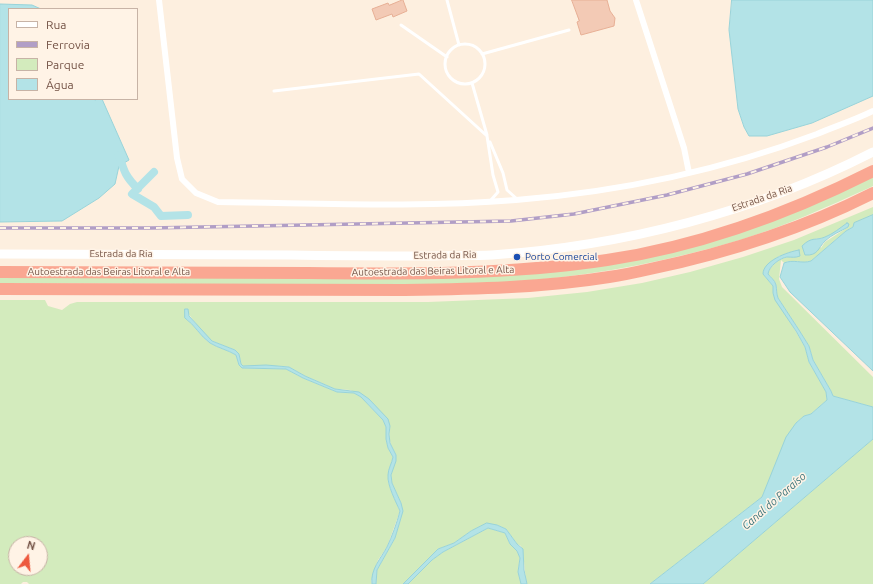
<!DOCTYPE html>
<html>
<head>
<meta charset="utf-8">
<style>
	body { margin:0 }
	#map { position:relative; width:873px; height:584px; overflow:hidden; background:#fdefdf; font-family:Ubuntu,sans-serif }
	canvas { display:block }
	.legend { position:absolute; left:8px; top:8px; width:130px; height:92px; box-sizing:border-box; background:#fff3e6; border:1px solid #c7b3a6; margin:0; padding:5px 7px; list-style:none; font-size:12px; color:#745346 }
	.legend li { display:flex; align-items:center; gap:8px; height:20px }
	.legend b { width:20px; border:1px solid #c7b3a6 }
	.north { position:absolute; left:8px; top:536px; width:40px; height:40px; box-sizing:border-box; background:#fff3e6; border:1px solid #c7b3a6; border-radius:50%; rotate:16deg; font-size:11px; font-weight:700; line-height:16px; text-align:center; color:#745346 }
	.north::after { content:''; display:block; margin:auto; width:14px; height:18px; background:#ed593e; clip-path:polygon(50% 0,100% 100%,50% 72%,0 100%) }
</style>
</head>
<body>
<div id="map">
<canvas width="873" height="584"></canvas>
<ul class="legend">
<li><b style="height:5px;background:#fff"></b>Rua</li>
<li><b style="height:5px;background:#b19ec6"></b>Ferrovia</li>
<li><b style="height:11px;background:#d3ebbd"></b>Parque</li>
<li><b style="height:11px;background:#b3e3e7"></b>Água</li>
</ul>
<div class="north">N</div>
</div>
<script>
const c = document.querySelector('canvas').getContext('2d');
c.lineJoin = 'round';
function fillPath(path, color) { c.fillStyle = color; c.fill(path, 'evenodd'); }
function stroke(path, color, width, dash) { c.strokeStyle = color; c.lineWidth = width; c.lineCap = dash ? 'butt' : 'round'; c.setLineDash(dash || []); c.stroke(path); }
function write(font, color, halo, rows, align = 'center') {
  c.font = font + ' Ubuntu,sans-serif'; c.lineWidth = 3; c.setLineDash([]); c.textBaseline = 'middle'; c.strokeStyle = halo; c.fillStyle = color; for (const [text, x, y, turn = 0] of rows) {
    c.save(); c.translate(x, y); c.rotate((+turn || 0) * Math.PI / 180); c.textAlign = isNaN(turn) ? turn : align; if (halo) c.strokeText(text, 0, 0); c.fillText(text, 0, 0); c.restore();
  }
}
fillPath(new Path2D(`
	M873,176V186L869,188C827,207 785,226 740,240C673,260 603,274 533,280C499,283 465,284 431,285L0,283V276L406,278L631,259Z
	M873,207V215L846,231L811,261C802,264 793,259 784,263L781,260L779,279L782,287L873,377V407L833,396L831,391L813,360L809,346L799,330L778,298C776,292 777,290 776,285C775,280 770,277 768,274C769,267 778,260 784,258C788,256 794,257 798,257L779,256L763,274L773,286V293L805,347L809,362L826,392L827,400L811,414L804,416L796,423L762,497L650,584H527C524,571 525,559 521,546L517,544L506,529L497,525L471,531L454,543L438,549L403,584H376L377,570L395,538L401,517V503L392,483L391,475L396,455C390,444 388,439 390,426L369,399L350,390L335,389L305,376L289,367L283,366L244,367L241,364L239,354L235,350L212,341L204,335L185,309V318C195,325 200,336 210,343C218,348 228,350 236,355L239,365L242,368L286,369L303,378L337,392L354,393L361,397L383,420L386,427V439L388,448L393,457C392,463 389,469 388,475C387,484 396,502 400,511L387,547L378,560L371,581L372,584H29L27,582H23L21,584H0V300H45L48,306L62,310L70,304L77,302H428L528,298L587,292L642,283L690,272L743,257L794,240ZM848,227L825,242L821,248L814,239L824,238ZM16,544H40V568H16Z
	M873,439V584H703Z
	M488,528L505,533L510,544L517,551L520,558L518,572L521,584H408L432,560L443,552Z`), '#d3ebbd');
const water = new Path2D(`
	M732,0H873V96L812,123L767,136H749L744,127L738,109L729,30Z
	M0,4L32,5L41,9H9V99H92L96,100V99H102L129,160L119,166L115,184L99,198L62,221L0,222Z
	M873,215V371L790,292L780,277L784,263C793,259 802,264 811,261L846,231L853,227L854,223Z
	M847,223L849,224L848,227C841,231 831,235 825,241C818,248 818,256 805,255L802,246C812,236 816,241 825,237C833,234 840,228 847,223Z
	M799,250L800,256C795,258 792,257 787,257C780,258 769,266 768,274C770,277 775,280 776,285C777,290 776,292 778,298L799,330L809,346L813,360L831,391L833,396L873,407V439L703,584H650L762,497L786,437L796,423L804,416L811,414L827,400L826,392L809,362L805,347L796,331L775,300L773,293V286L763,274C763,261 787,252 799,250Z
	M185,309H188L189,316L212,341L235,350L239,354L241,364L243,366L266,365L289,367L305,376L335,389L359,392L369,399L388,419L390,426L389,434L390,443L396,455V461L391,475L392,483L401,503L403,511L395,538L377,570L376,584H372C370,570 381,558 387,547C392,536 397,523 400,511C396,502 387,485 388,475C388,469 392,463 393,457L388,448L386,439V427L383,420L361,397L354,393L337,392L303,378L286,369L242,368L239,365L236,355C228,350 218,348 210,343C200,336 195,325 185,318Z
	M487,523L497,525L506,529L517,544L523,549L524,570L527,584H521L518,572L520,558L517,551L510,544L505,533L488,528L443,552L432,560L408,584H403L438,549L454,543L471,531Z`);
fillPath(water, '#b3e3e7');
stroke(water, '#99d3d9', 1);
stroke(new Path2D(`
	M119,155C124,171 125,176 138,189
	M154,172L132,194L154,207L161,216L188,215`), '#b3e3e7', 8);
const building = new Path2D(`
	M403,0L407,11L393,17L392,14L376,20L372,9L388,3L389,5Z
	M572,0H607L610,11L615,18L614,26L581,35L577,22L579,21Z`);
fillPath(building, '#f3cab5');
stroke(building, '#e7af95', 1);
stroke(new Path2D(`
	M447,0L459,45
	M401,25L447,57
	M445 64a20 20 0 1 1 40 0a20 20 0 1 1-40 0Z
	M482,54L569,30
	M472,83L487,135
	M274,91L419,74L487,136L493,175L498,192L491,200
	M490,142L503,173L507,190L517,199`), '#fff', 3);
stroke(new Path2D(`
	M159,0L177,158L182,179L196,193L218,202C317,203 417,208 516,200C618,192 722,170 817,134C836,126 855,120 873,111
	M636,0L684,148L689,173`), '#fff', 6);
stroke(new Path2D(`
	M0,254C97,254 194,255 291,255C338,256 386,256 434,256C453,255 472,256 492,255C623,246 756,212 873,152`), '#fff', 9);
stroke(new Path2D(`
	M0,272C103,272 206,273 308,273C408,274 508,275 607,260C700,246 790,213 873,171
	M0,289L404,290C472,289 541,288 609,277C623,275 637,272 650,269C726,253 804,228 873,193`), '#faa792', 12);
const rail = new Path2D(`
	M0,228H151L511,221L574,214L667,195L747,174L827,147L873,128`);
stroke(rail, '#b19ec6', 3.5);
stroke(rail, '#fff3e6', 2, [6]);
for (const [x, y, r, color] of [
	[517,257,4,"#1a4fb4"]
]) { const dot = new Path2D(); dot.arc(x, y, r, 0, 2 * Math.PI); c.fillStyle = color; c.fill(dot); stroke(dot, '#fff3e6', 1.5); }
write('10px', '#745346', '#fff3e6', [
	["Estrada da Ria",762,198,-19],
	["Estrada da Ria",121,254],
	["Estrada da Ria",445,255,-1],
	["Autoestrada das Beiras Litoral e Alta",433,271,-1],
	["Autoestrada das Beiras Litoral e Alta",109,272]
]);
write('10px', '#164399', '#fff3e6', [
	["Porto Comercial",525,257]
], 'left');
write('italic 11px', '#3a747b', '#fff3e6', [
	["Canal do Paraíso",774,501,-41]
]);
</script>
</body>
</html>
